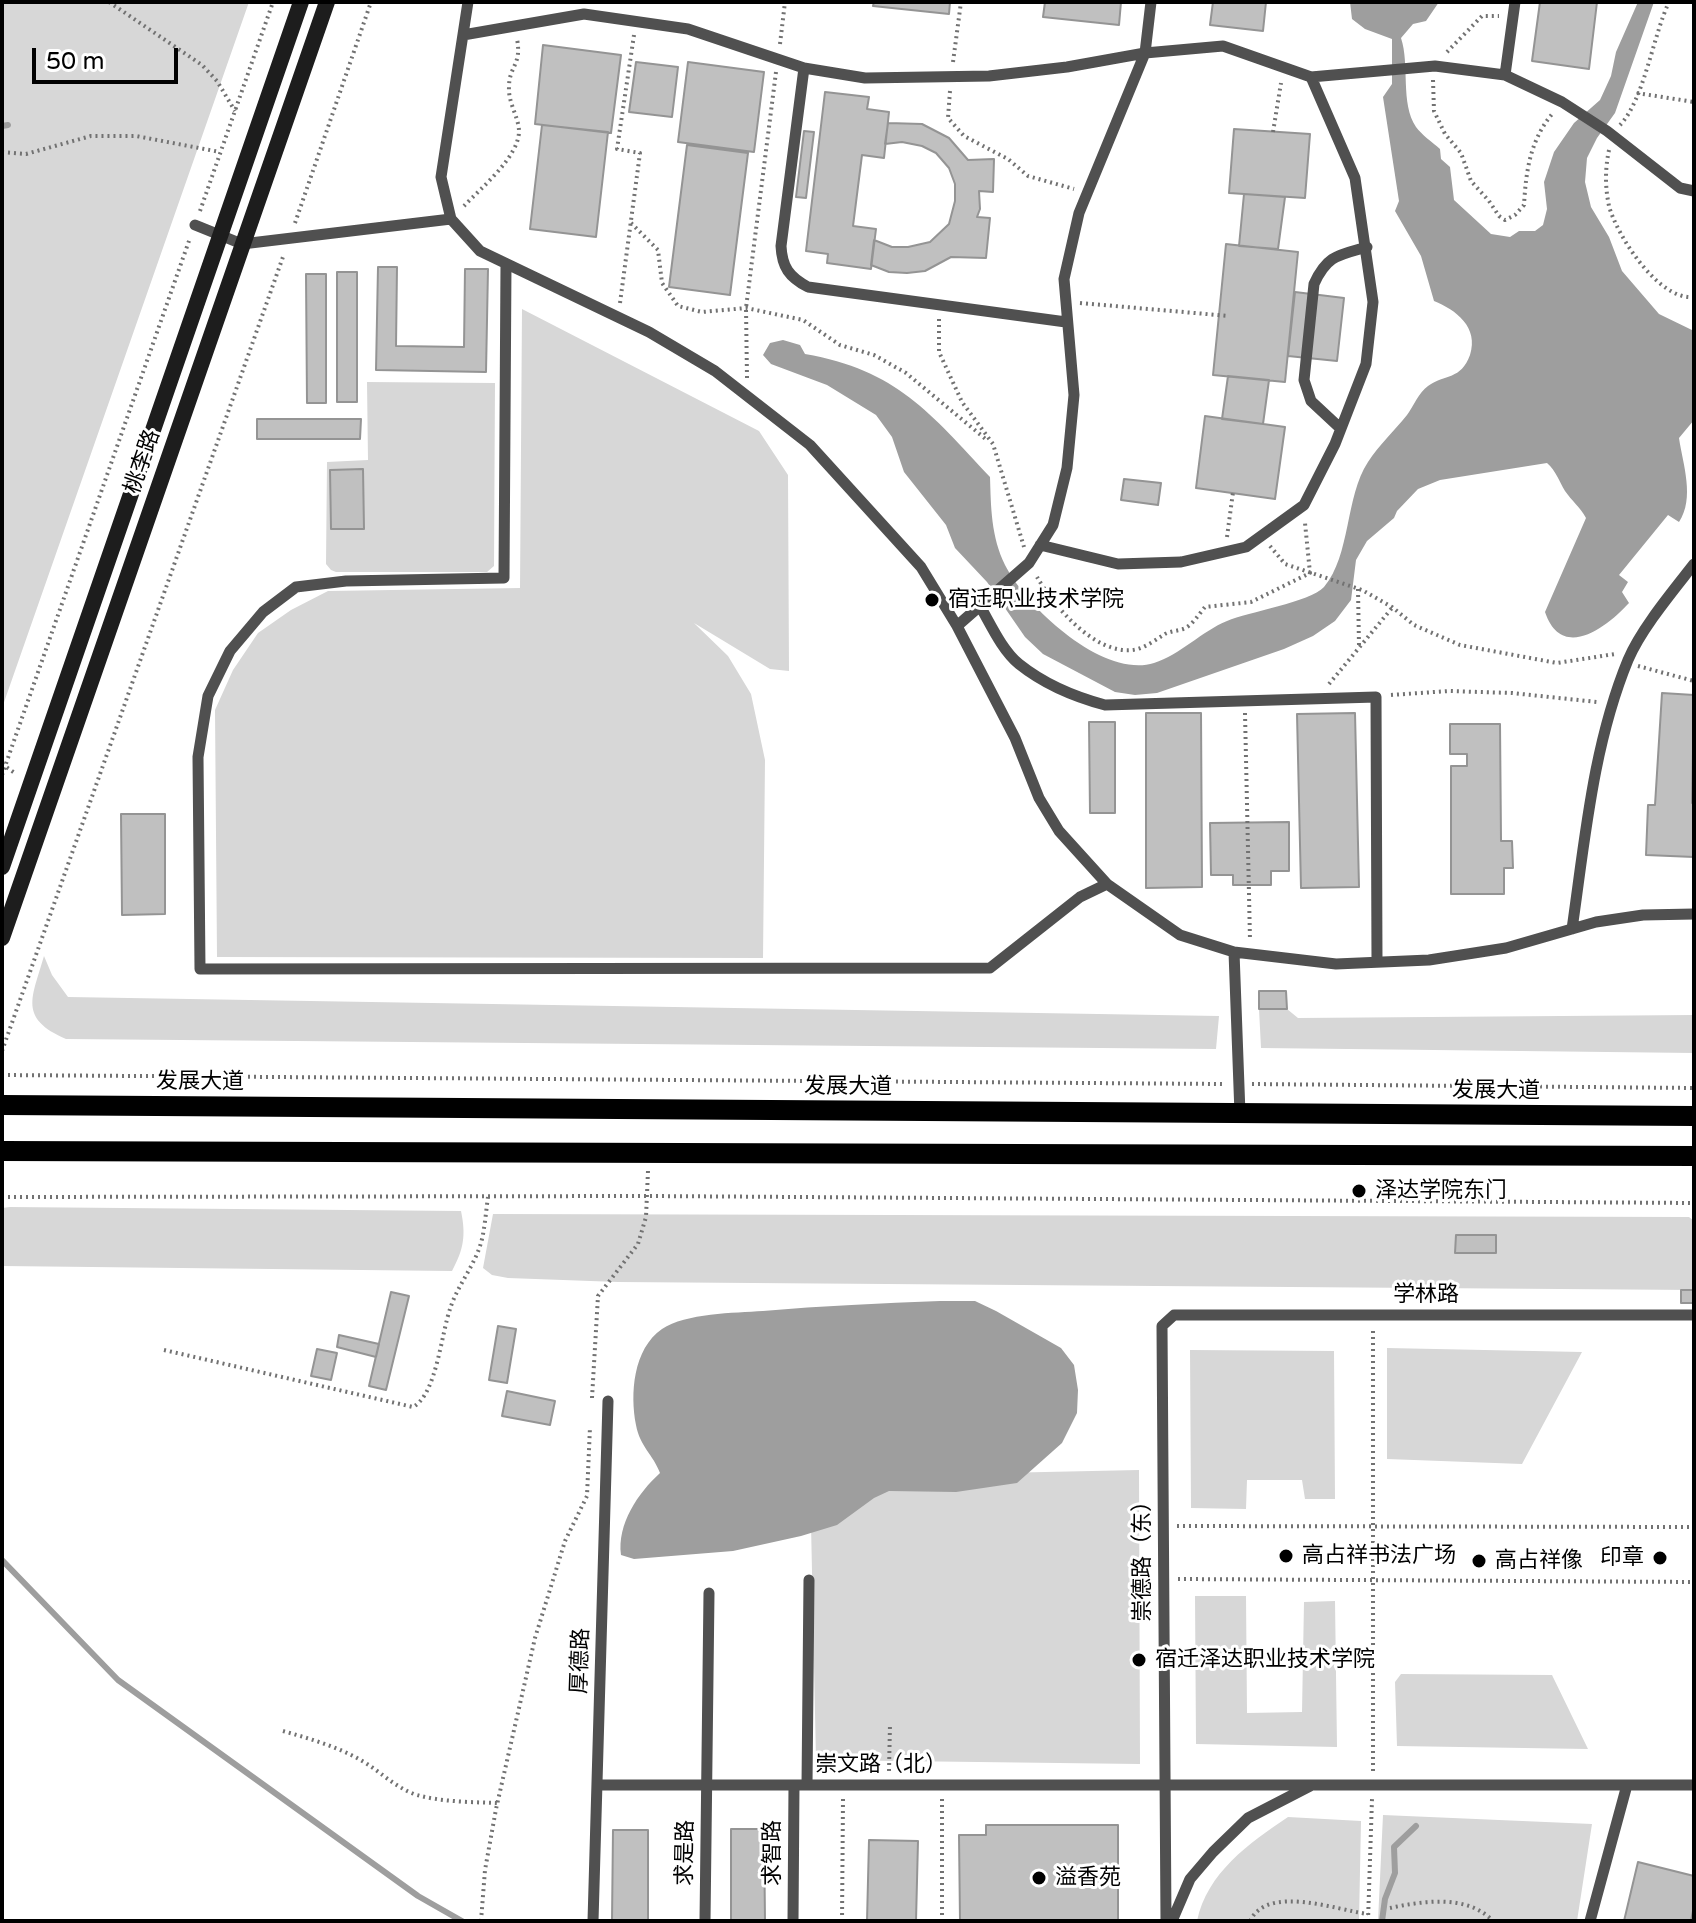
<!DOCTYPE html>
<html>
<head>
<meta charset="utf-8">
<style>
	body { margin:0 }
	#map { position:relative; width:1696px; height:1923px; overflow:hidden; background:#fff; font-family:"Varela Round",sans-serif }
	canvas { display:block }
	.frame { position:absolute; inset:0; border:4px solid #000; pointer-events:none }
	.scale { position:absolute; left:32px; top:48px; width:146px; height:36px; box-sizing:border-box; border:4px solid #000; border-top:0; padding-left:10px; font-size:24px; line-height:28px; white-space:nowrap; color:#000; -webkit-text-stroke:6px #fff; paint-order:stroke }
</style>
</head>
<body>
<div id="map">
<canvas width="1696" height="1923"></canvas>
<div class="frame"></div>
<div class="scale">50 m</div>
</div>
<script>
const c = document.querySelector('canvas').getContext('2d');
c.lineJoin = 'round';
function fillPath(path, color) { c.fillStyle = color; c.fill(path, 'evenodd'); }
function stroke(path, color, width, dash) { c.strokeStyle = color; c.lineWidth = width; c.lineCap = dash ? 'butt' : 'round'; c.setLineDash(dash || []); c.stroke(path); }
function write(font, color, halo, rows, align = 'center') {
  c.font = font + ' "Varela Round","Noto Sans SC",sans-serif'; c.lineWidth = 6; c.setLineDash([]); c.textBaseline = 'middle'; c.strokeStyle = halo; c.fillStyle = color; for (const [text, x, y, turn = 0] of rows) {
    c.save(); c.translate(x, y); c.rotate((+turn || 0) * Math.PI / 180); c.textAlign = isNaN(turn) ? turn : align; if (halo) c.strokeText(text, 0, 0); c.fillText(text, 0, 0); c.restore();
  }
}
fillPath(new Path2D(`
	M2,2H249L2,708Z
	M522,309L759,431L788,475L789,671L770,669L694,623L728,656L751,694L765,760L763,958L217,957L215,710L233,670L258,633L291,610L328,591L520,588Z
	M367,382L495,383L494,566L487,572H336L331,570L326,564L327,462L368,460Z
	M44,956L52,975L68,997L1219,1016L1216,1049L66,1039C18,1018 32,998 44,956Z
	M1259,1009H1287L1298,1018L1694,1015V1053L1261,1048Z
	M10,1207L461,1211C466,1235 464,1249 452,1271L2,1266V1208Z
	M493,1214L1689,1217L1694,1221V1290L618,1282L508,1278L492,1275L483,1268Z
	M1387,1348L1582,1352L1522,1464L1387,1459Z
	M1190,1350L1334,1351L1335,1499H1305L1302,1480H1247L1246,1509L1191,1508Z
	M1139,1470L1140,1764L816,1760L810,1477Z
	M1195,1596H1246L1247,1713L1302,1712L1304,1602L1335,1601L1337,1747L1196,1744Z
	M1401,1674L1552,1675L1588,1749L1397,1746L1395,1682Z
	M1383,1815L1592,1824L1577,1921H1378Z
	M1288,1817L1361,1821L1359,1921H1197C1207,1873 1249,1843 1288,1817Z`), '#d7d7d7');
fillPath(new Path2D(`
	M1350,2H1439L1426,21L1413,24L1401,38C1410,65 1400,103 1416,127C1422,135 1432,142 1440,149L1441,159L1450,167L1454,200L1491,234L1510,237L1519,231H1535L1543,225L1547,209L1544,182L1554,152L1574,123L1600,100L1611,76L1616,52L1638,2H1654L1615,113L1597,138L1587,158L1585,182L1591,207L1609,237L1622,271L1659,314L1694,331V420L1679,438C1683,465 1695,498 1679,522L1668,515L1619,575L1628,582L1622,592L1629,603C1607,627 1562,662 1545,612L1586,518C1580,507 1572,501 1565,491C1559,481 1556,471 1547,463L1440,480L1418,489L1397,511L1394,518L1367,541L1356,560L1351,600L1335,621L1313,636L1284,649L1157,693L1135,695L1115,692L1043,654L1025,637L987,582L955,548L946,525L904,472L892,437L876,415L827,385L771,364L763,355L770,343L783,340L800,345L805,354C897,370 930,413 990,477C991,508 991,536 1005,565C1026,607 1103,679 1154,663C1180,655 1202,631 1227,621C1248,612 1310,602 1324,587C1351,555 1345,497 1368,462C1379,445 1394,431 1407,415C1413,407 1419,392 1428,386C1445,374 1461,380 1470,355C1479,327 1456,310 1434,301L1421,256L1395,211L1399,201L1383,97L1392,84V39L1365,29L1352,19Z
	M940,1301H975L996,1311L1061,1348L1074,1365L1078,1390L1077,1413L1062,1443L1017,1483L956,1492L889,1491L874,1498L837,1525L801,1536L733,1551L634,1559L621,1555C617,1524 638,1493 660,1473C653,1454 640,1447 636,1425C630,1394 633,1349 662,1329C686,1313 734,1313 763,1311C822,1306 881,1303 940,1301Z`), '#9e9e9e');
stroke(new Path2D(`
	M2,126L8,125
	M2,1560L118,1680L418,1896L462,1921
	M1382,1921L1385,1899L1395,1873L1394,1847L1416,1826`), '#9e9e9e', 6);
const building = new Path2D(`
	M874,2H950L949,14L873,6Z
	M1045,2H1121L1119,25L1043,17Z
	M1213,2H1266L1263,31L1210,25Z
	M1540,2H1597L1589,69L1532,61Z
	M543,45L621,55L611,133L535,124Z
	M636,62L678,67L672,117L629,112Z
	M688,62L764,72L754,152L678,142Z
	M825,92L869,97L867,109L889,112L884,158L862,155L853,226L876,229L871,269L827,263L828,254L806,251Z
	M888,123L922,124L949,138L968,160L994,159L993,192L979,191L980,209L977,217L990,218L986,258L951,257L925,271L907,273L889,272L871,265L874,240L892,247H908L930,242L949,224L955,201V184L949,168L936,153L922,146L902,142L885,144Z
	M542,125L608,132L596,237L530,229Z
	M1234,129L1310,134L1305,198L1229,193Z
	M804,131L814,132L806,198L796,197Z
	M687,145L748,153L730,295L669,287Z
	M1244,194L1285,197L1278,249L1239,246Z
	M1226,244L1298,252L1285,382L1213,375Z
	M378,267H397L396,346L464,347L465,269H488L486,372L376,370Z
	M337,272H357V402H337Z
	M306,274H326V403H307Z
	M1295,292L1344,298L1337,361L1288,356Z
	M1228,376L1269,380L1263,424L1222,419Z
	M1205,416L1285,427L1275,499L1196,488Z
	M257,419H361L360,439H257Z
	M363,469L364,529H331L330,470Z
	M1124,479L1161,483L1158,505L1121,500Z
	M1662,693L1694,695L1692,803H1694V857L1646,855L1648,805H1655Z
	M1146,713H1201L1202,887L1146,888Z
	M1355,713L1359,887L1301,888L1297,714Z
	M1089,722H1115V813H1090Z
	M1450,724H1500L1501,841H1512L1513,868H1504V894H1451V766H1467V754H1450Z
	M121,814H165V914L122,915Z
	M1289,822V871H1271V885H1233V875H1211L1210,823Z
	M1259,991H1286L1287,1009H1259Z
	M1456,1235H1496V1253H1455Z
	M1681,1290H1694V1303H1681Z
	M391,1292L409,1296L386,1390L369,1386Z
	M498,1326L516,1329L507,1383L489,1380Z
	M339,1335L379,1344L376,1357L337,1347Z
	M317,1349L337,1353L331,1380L311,1376Z
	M507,1391L555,1401L550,1425L502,1416Z
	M986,1825H1118V1921H960L959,1835H986Z
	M731,1829H764L765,1921H731Z
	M613,1830H648V1921H612Z
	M869,1840L918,1841L916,1921H867Z
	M1638,1862L1694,1876V1906L1691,1921H1624Z`);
fillPath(building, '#c0c0c0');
stroke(building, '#949494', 2);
stroke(new Path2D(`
	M109,2L202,65L217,81L235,111
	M780,44L785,2
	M1447,52L1482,16H1499
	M953,62L961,2
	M1433,80L1434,111L1445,134L1461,153L1471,181L1489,201L1499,216L1505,220L1515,215L1524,205C1526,171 1530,140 1553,113
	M950,91L948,118L964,136L1008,159L1028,176L1074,189
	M1637,93L1694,102
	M1620,125C1644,100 1653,36 1669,2
	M1273,132L1281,83
	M1609,150C1605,169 1605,187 1609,206C1617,236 1659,301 1694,297
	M2,152L26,154L91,136H136L220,152
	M464,206C481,188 520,156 519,130C518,116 508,102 509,87C509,66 522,65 517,39
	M200,211L273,2
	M295,223L371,2
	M631,223L658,250L662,283L678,306L702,312L746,308L803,320L840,345L874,355L906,373L988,441
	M620,303L640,153L617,149L634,35
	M1080,303L1229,316
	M939,319V352L962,402L993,444L1024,547
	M747,378L746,308L776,72
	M1227,537L1233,492
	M1270,546L1285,564L1362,590L1392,607L1414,625L1460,645L1557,663L1615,654
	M1037,577C1054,606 1094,654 1132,650C1144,649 1155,640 1165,634C1171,631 1177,631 1183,629C1192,626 1199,614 1205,607L1251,602L1310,573L1305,523
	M1358,589L1359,646
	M1638,666L1694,681
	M1329,684L1392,608
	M1391,695L1449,691L1512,693L1597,702
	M1245,713L1250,940
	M2,764L16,774
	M2,775L190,238
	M2,1051L284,254
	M2,1075L1224,1084
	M1252,1084L1694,1088
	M2,1197L649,1196L1694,1203
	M164,1350L413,1407C437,1394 441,1333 451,1306C459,1283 476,1264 482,1239C485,1226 486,1211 488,1197
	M592,1398L598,1296L638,1244L646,1217L648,1171
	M1177,1526L1694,1527
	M1178,1579L1694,1582
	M283,1731C311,1739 339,1747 364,1762C382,1773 396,1788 417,1795C442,1802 471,1802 497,1803
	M889,1771L890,1724
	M1373,1771V1327
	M942,1799V1921
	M1390,1908C1423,1901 1467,1894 1493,1921
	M481,1921L485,1870L496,1809L535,1638L565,1541L587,1496L590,1427
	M842,1921L843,1799
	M1250,1921C1268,1884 1336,1910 1368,1914
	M1368,1921L1372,1799`), '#727272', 4, [2, 4]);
stroke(new Path2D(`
	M468,2L441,177L451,219L480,251L649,332L715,371L810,445L921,567L957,626L1015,738L1039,798L1059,831L1107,884L1180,935L1234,952L1336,964L1429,960L1506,948L1596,922L1643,915L1694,914
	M463,35L584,14L688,29L804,68L865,78L989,76L1067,67L1145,53L1223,46L1311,77L1435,66L1505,75L1562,102L1607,131L1680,188L1694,191
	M804,68L781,246C782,267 789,277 808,287L1066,322
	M1505,75L1515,2
	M195,225L242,244L451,219
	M506,264L504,578L346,581L296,587L263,612L230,651L208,696L198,757L200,969L990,968L1080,897L1107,884
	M1340,428L1311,401L1304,380L1314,284C1327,255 1339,255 1367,247
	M1040,545L1118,564L1181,562L1246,547L1304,505L1335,444L1366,364L1373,302L1355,178L1311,77
	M980,606C991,625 1002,650 1019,664C1044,684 1075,697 1105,705L1376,697L1377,962
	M957,626L1029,563L1053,525L1067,468L1074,395L1064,279L1079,213L1145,53L1151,2
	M1572,929C1585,839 1593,745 1628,660C1641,629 1673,591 1694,564
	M1234,952L1240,1114
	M597,1785H1694
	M807,1785L809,1580
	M593,1921L608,1401
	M705,1921L709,1593
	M793,1921L794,1785
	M1166,1921L1162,1326L1174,1315H1694
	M1172,1921L1190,1879L1213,1852L1248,1818L1310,1786
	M1590,1921L1627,1785`), '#505050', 11);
stroke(new Path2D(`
	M2,867L301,2
	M2,938L327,2`), '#1d1d1d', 16);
stroke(new Path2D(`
	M2,1105L1694,1116
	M2,1151L1694,1156`), '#000', 20);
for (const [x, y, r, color] of [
	[932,600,8,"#000"],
	[1359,1191,8,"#000"],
	[1286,1556,8,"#000"],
	[1660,1558,8,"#000"],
	[1479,1561,8,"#000"],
	[1139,1660,8,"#000"],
	[1039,1878,8,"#000"]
]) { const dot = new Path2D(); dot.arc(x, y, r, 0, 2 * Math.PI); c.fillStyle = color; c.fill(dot); stroke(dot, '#fff', 3); }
write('22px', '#000', '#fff', [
	["桃李路",143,462,-71],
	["发展大道",200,1082],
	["发展大道",848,1087],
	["发展大道",1496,1091],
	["学林路",1426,1295],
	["崇德路（东）",1143,1556,-90],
	["厚德路",581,1661,-88],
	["崇文路（北）",881,1765],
	["求是路",686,1853,-89],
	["求智路",773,1853,-90]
]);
write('22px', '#000', '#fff', [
	["宿迁职业技术学院",948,600],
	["泽达学院东门",1375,1191],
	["高占祥书法广场",1302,1556],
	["印章",1644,1558,"right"],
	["高占祥像",1495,1561],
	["宿迁泽达职业技术学院",1155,1660],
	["溢香苑",1055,1878]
], 'left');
</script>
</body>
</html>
